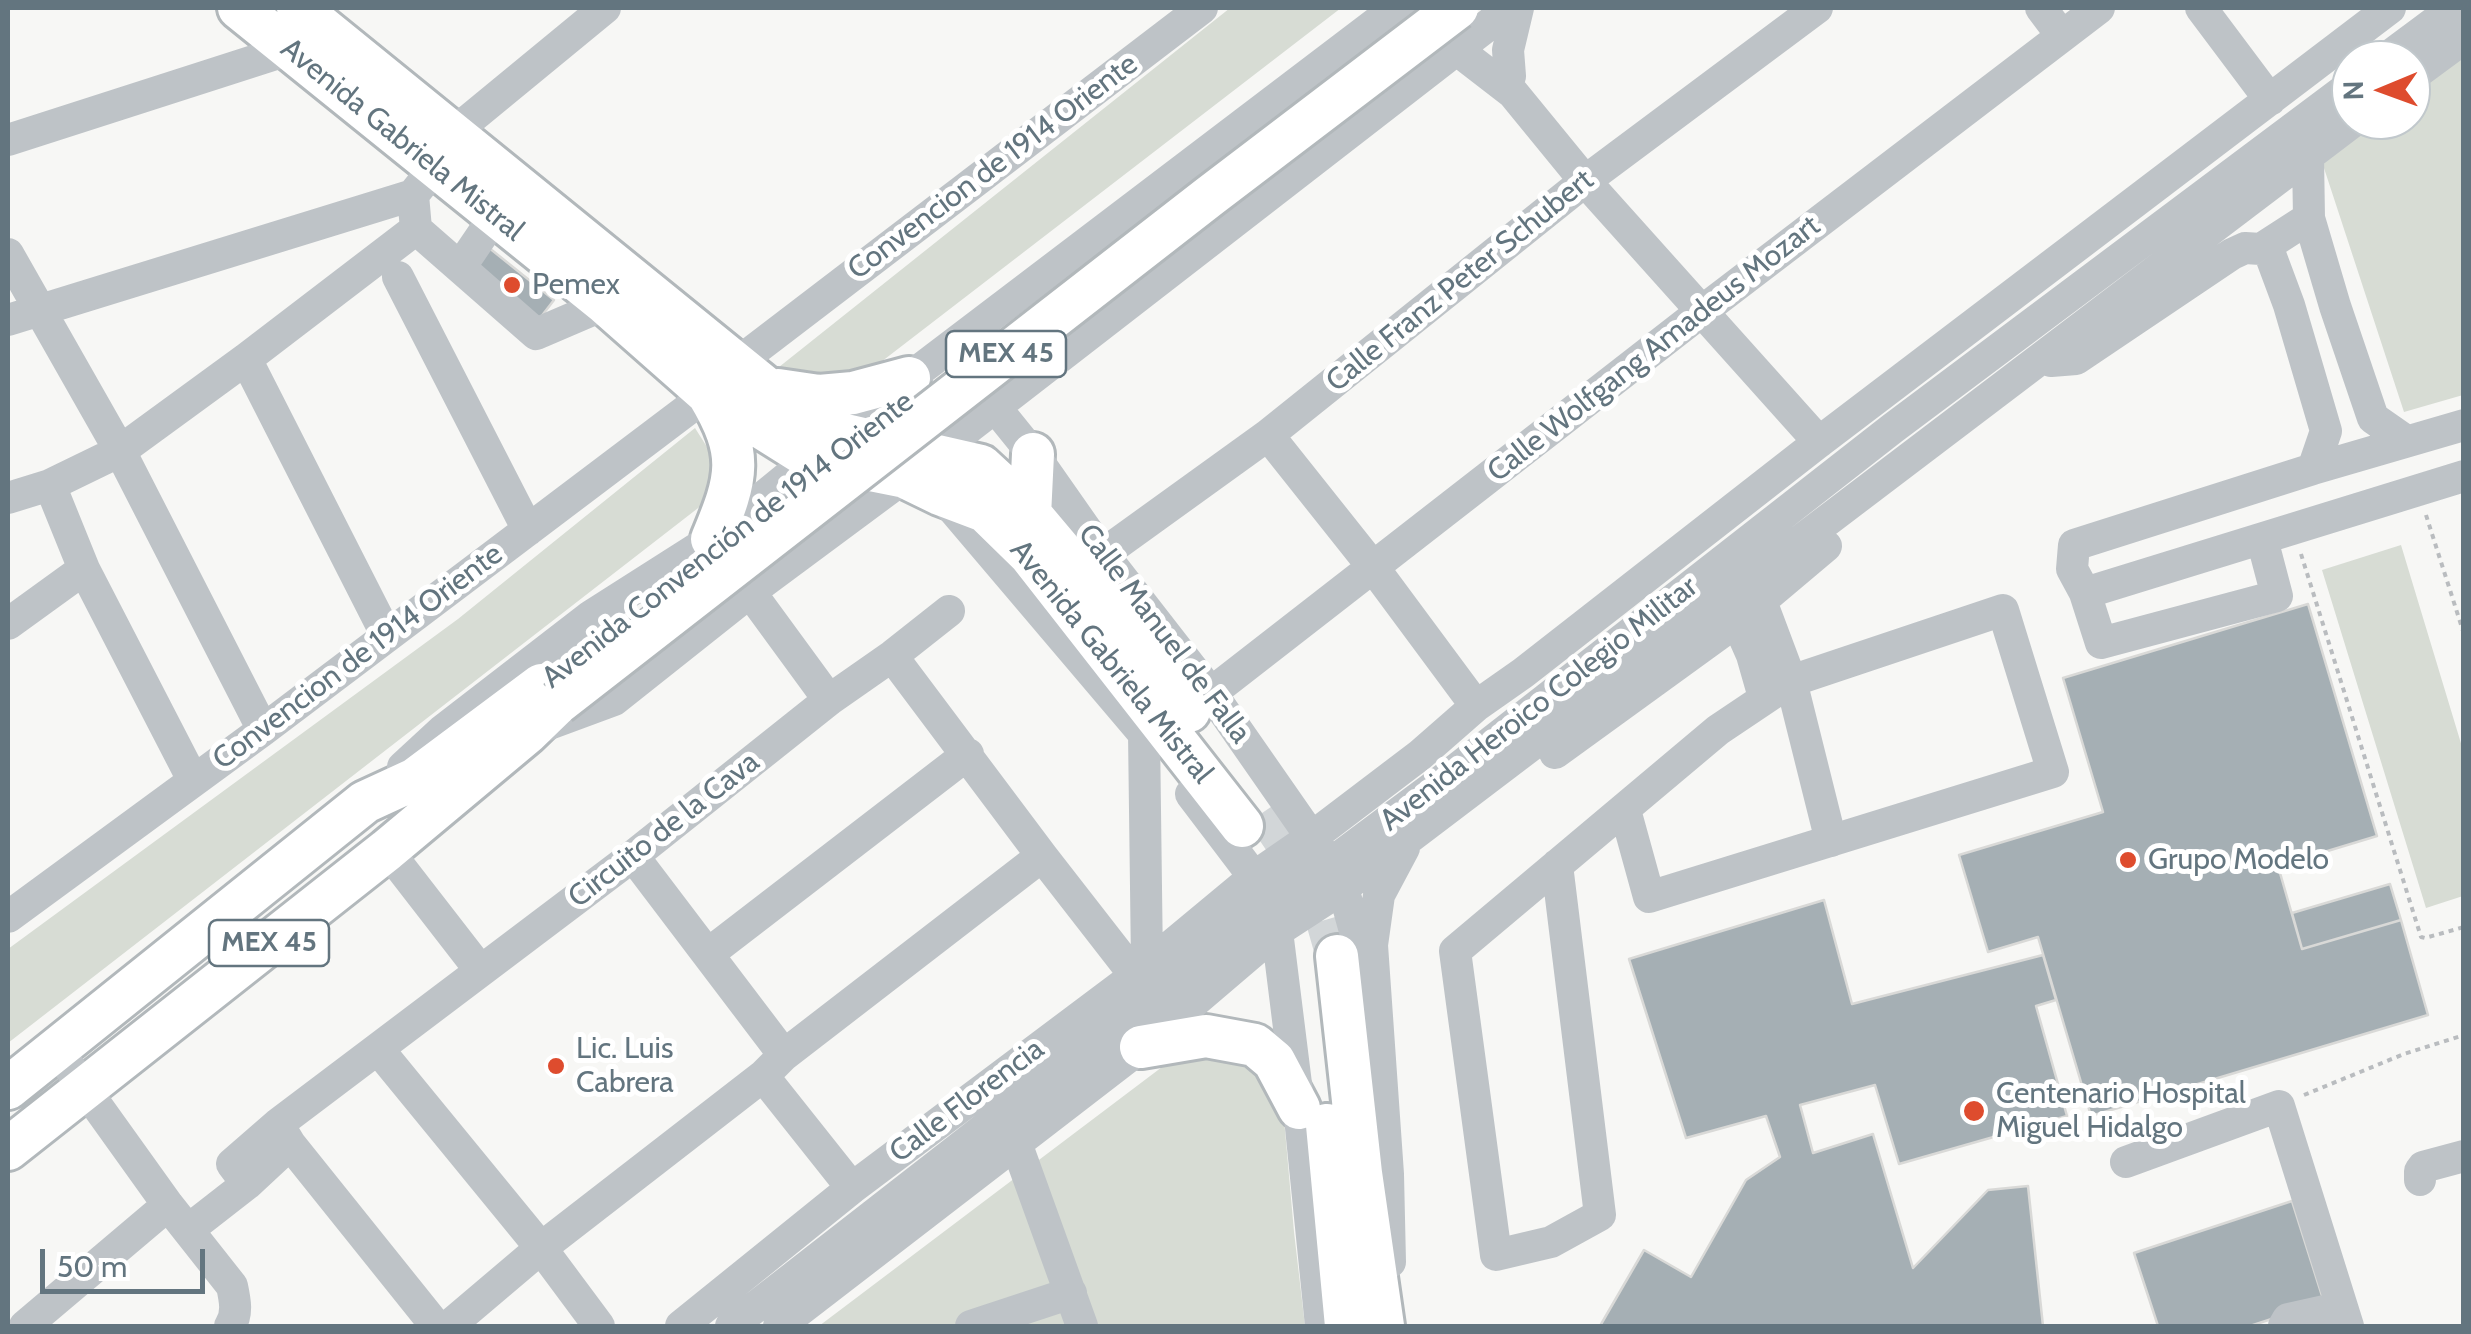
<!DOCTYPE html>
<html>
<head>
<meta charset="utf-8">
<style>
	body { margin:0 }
	#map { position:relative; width:2471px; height:1334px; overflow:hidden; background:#f7f7f5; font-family:Cabin,sans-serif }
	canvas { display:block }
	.frame { position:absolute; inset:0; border:10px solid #63757f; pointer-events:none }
	.north { position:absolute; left:2331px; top:40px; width:100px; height:100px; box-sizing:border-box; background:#fff; border:2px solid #c1c8cc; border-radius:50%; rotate:269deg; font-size:28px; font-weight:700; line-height:40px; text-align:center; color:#63757f }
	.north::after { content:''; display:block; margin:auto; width:35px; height:45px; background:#de4c2e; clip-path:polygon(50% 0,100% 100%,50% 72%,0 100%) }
	.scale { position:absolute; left:40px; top:1249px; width:165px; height:45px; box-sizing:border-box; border:5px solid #63757f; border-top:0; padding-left:12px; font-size:30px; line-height:35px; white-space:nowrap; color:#63757f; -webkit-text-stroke:8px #fff; paint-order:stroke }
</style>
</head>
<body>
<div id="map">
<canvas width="2471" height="1334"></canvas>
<div class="frame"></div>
<div class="north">N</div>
<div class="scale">50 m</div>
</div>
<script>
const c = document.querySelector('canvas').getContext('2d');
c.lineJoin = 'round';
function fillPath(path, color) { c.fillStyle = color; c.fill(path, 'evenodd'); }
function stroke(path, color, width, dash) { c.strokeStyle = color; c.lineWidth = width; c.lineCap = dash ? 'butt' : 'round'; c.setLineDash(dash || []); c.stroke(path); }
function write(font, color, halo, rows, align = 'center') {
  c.font = font + ' Cabin,sans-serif'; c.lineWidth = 10; c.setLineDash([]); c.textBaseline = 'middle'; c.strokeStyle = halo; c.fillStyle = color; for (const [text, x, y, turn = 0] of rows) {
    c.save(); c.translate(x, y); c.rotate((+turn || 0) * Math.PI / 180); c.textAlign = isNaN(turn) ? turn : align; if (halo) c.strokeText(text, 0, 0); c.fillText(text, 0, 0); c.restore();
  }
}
fillPath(new Path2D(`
	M1230,8H1341L868,372L817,382L774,371Z
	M2463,54V395L2404,412L2322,162L2377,120H2411V94Z
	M695,428L714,458L702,505L8,1043V949L458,619Z
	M2401,545L2463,750V896L2426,908L2322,570Z
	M1196,1051L1252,1065L1284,1119L1294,1232L1305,1326H819L1166,1064Z`), '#d7dcd4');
const building = new Path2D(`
	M488,247L554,300L537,322L471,269Z
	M2308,604L2377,836L2278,866L2302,949L2401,920L2428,1015L2091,1116L2038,937L1988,952L1959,855L2103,812L2063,678Z
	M2390,884L2401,920L2302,949L2292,913Z
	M1824,900L1852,1004L2043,955L2056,1000L2036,1006L2067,1116L1899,1164L1875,1085L1800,1105L1813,1153L1873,1134L1913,1268L1988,1190L2028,1186L2043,1326H1600L1644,1250L1691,1277L1746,1180L1780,1157L1766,1116L1686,1138L1629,959Z
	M2292,1201L2324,1302L2250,1326H2158L2134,1253Z`);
fillPath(building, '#a5afb4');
stroke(building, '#d9d9d7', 2.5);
stroke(new Path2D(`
	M1265,811L1318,889L1337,956`), '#d2d6d8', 42, [42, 21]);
const major = new Path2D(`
	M239,8L606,304L708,394L810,458L905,477L940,494L985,511L1030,555L1242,826
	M298,8L766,388L841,434L981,466L1021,503L1117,617L1189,711
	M778,390L819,396L853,393L909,378
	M708,394C744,454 738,477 712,539
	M1030,516L1033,454
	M1337,956L1361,1173L1383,1326
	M1141,1047L1206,1036L1255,1045L1274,1061L1299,1108
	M8,1088L365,802L415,779L541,685
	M1327,1125L1346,1326
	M8,1149L387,850L527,733L558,703`);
stroke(major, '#b2b8bb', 48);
stroke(new Path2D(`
	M2426,515L2464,634
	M2301,554L2421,937L2425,938L2464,927
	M2304,1095L2404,1054L2464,1035`), '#b9bcbf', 4, [5, 5]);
stroke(new Path2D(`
	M1421,8L1456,49L1513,93L1585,181L1819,442
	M2041,8L2062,36
	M2201,8L2270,100
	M2384,60L2454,8
	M1510,76L1508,50L1518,8
	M2411,77L2464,38
	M8,140L291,49
	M2308,156L2309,218L2335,306L2373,418L2406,441
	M416,229L536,334L606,304
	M2261,249L2270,254L2289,305L2326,431L2313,469
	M8,254L120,451L263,730
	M461,266L495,216
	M398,277L528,530
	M8,320L413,195
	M246,359L387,636
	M2051,361L2076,359L2232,254L2245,248L2261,249L2309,218
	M736,364L1202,8
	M995,407L1033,454L1103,554L1211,693L1330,864L1343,888L1375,1003
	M1268,435L1373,567L1476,706
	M50,485L84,569L193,780
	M941,495L1149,740
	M8,498L50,485L120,451L246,359L416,229L413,195L436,166L453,133L605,8
	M2262,539L2277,596L2101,643L2085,593L2072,569L2074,545L2313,469L2464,425
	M1103,554L1268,435L1585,181L1817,8
	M750,592L829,700
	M2085,593L2464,476
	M1761,601L1791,681L1831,841
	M1737,621L1752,655L1764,697
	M8,624L84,569
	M892,656L1042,856L1147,991
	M1211,693L1701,312L2099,8
	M541,727L614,700L750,592L905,477L1510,8
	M1144,733L1147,964
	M1555,753L1737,621L1826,546
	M403,767L442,731L591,616L712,539L909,378L1396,8
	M1191,794L1254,877L1277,931L1299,1108L1321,1326
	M387,850L480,970
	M633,856L784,1055
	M1557,865L1600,1215L1551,1242L1496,1255L1455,951L1718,730L1791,681L2003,610L2053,772L1649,897L1625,810
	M8,917L263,730L708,394
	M708,954L968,754
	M378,1049L541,1248L599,1326
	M57,1050L168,1205L232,1286C235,1300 238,1314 230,1326
	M763,1076L852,1188
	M278,1124L290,1144L436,1326
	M1016,1143L1082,1326
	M2126,1162L2279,1106L2348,1326
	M2420,1180V1171L2423,1167L2464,1156
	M247,1184L232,1164L278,1124L633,856L829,700L892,656L949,611
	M188,1230L247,1184L290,1144
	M1390,1262L1388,1174L1372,945L1379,895L1404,848
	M25,1326L168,1205
	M449,1326L541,1248L763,1076L784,1055L1042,856
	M681,1326L852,1188L1136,975L1254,877L1312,837L1420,755L1476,706L1523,673L1819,442L2390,8
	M731,1326L1152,998L1267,905L1330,864L1440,782L1893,428L2351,85
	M779,1326L1141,1047L1277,931L1343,888L2355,120
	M971,1326L1071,1293
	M2284,1326L2288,1319L2342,1307`), '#bec3c7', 32);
stroke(major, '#fff', 42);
const majorBridge = new Path2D(`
	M558,703L1210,196L1457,8`);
stroke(majorBridge, '#b2b8bb', 48, []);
stroke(majorBridge, '#fff', 42);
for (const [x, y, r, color] of [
	[512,285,10,"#de4c2e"],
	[2128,860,10,"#de4c2e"],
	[556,1066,10,"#de4c2e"],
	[1974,1111,12,"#de4c2e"]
]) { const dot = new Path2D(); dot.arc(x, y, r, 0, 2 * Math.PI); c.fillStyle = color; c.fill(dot); stroke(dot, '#fff', 4); }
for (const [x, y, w] of [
	[1006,354,120],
	[269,943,120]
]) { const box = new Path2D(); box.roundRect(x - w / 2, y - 23, w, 46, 8); c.fillStyle = '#fff'; c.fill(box); stroke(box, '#63757f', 2.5); }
write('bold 28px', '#63757f', null, [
	["MEX 45",1006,354],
	["MEX 45",269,943]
]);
write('30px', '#63757f', '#fff', [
	["Avenida Gabriela Mistral",402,140,39],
	["Convencion de 1914 Oriente",993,167,-37],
	["Calle Franz Peter Schubert",1460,281,-39],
	["Calle Wolfgang Amadeus Mozart",1654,349,-38],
	["Avenida Convención de 1914 Oriente",728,540,-38],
	["Calle Manuel de Falla",1164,634,53],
	["Convencion de 1914 Oriente",358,657,-37],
	["Avenida Gabriela Mistral",1111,662,51],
	["Avenida Heroico Colegio Militar",1539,704,-38],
	["Circuito de la Cava",664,830,-38],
	["Calle Florencia",967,1101,-37]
]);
write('30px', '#63757f', '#fff', [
	["Pemex",532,285],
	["Grupo Modelo",2148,860],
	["Lic. Luis",576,1049],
	["Cabrera",576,1083],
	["Centenario Hospital",1996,1094],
	["Miguel Hidalgo",1996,1128]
], 'left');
</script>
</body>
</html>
